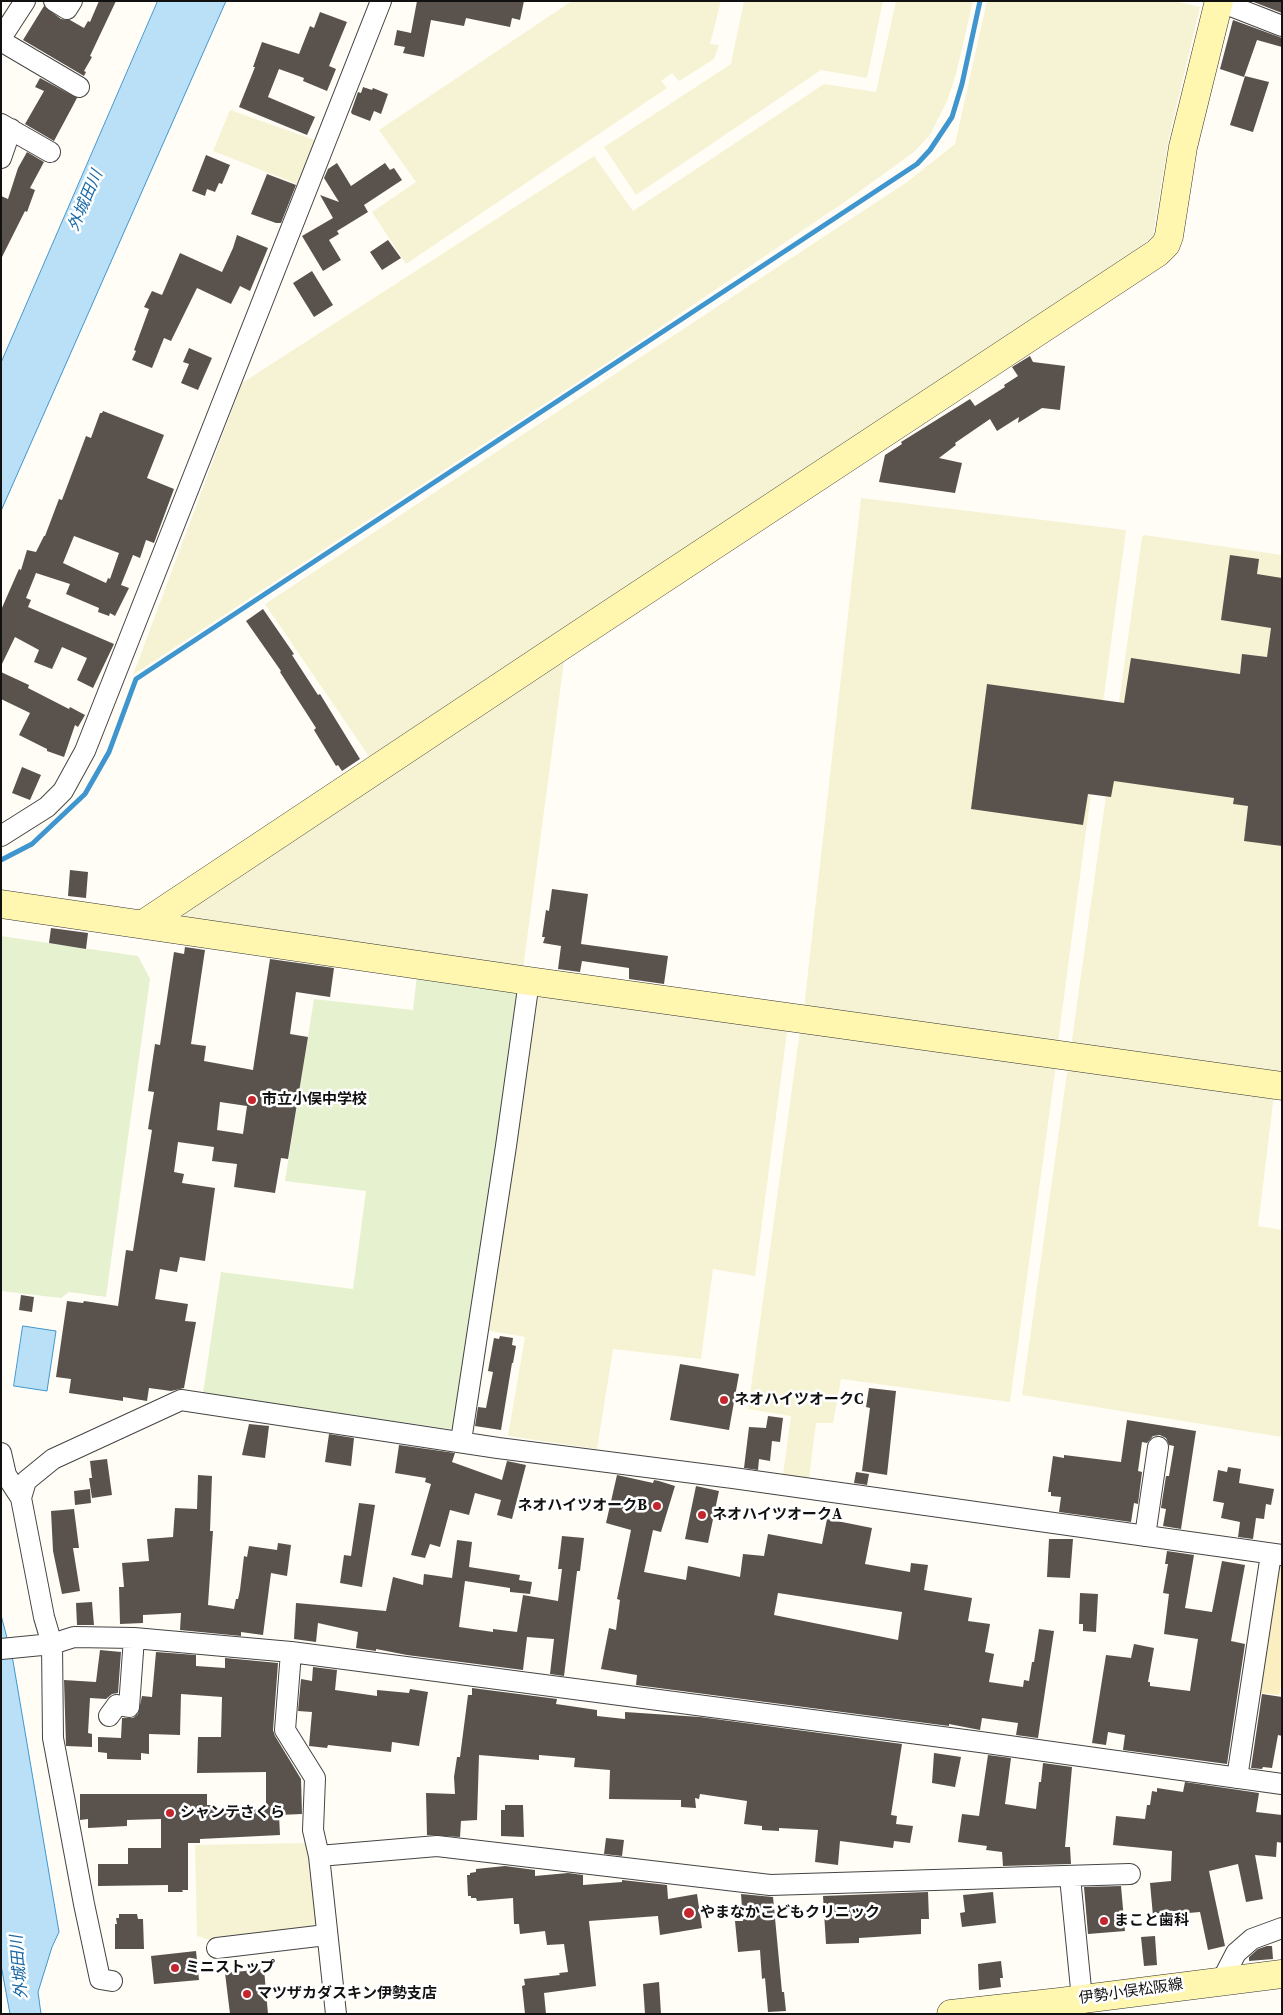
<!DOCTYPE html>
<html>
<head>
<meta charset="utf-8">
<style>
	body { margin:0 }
	#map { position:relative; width:1283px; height:2015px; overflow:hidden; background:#fffdf5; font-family:"Source Serif 4",serif }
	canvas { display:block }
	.frame { position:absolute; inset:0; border:2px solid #111; pointer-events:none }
</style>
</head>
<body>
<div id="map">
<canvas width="1283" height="2015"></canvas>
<div class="frame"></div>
</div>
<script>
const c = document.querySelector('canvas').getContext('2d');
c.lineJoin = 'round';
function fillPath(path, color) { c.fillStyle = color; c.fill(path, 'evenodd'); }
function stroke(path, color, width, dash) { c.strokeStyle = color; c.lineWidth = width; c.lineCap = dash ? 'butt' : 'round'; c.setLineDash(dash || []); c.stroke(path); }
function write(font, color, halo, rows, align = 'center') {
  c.font = font + ' "Source Serif 4","Noto Sans JP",serif'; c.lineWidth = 5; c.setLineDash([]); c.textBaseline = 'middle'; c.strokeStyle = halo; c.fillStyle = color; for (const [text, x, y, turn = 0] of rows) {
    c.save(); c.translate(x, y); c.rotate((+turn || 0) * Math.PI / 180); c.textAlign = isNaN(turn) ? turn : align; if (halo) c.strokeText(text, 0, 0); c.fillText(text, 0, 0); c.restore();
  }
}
fillPath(new Path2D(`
	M572,1H721L710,44L719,45L714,59L679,81L672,73L661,81L667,88L406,264L372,212L416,182L379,130Z
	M744,1H883L867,78L821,70L636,195L604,147L731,64Z
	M896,1H973L956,74L947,101L930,135L914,152L849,199L631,347L133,675L242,383L594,156L633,211L824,84L876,92Z
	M987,1H1174L1200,7L1169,138L1153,235L1132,255L370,758L265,604L907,182L955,144Z
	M230,110L315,140L297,184L213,151Z
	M861,498L1126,530L1058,1042L804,1008Z
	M1144,535L1282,555V1075L1076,1047L1072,1040L1142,537Z
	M564,661L523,969L169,917Z
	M539,992L782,1027L787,1032L755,1276L713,1269L701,1359L613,1349L597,1449L508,1436L525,1337L485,1330L530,999Z
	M800,1030L1056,1065L1010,1402L841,1379L833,1423H816L809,1479L783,1475L791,1416L748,1409Z
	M1075,1067L1274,1095L1258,1226L1282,1230V1437L1022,1395L1067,1073Z
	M308,1843L321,1930L210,1940L197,1936L195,1845Z`), '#f6f3d4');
fillPath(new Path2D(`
	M1272,1562L1282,1563V1682L1279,1695L1254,1692Z`), '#fbeec1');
fillPath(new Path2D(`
	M1,936L138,956L150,979L106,1297L69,1292L61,1298L1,1291Z
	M417,975L512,989L517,995L456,1430L203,1393L221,1272L353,1289L366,1191L285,1181L314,999L413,1010Z`), '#e6f2cf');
const water = new Path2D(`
	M158,1H226L1,511V363Z
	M23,1326L56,1331L47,1391L14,1386Z
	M1,1615L13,1661L59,1932L52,1947L38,1992L41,2014H10L1,1965Z`);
fillPath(water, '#b9e0f7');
stroke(water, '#3f96cf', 1);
stroke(new Path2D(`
	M1,860L32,844L85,794L109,752L136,679L917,164L930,150L952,117L962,84L980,1`), '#3f96cf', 5);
fillPath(new Path2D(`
	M99,1H116L90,56L92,57L84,71L86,72L84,76L23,40L44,6L61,19L70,20L84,28L88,21L90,22Z
	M417,1H524L520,20L512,18L510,27L466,18L464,26L431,20L424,57L403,53L405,47L394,45L397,30L411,33Z
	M1251,1H1282V13Z
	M320,12L347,22L329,66L336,69L327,91L303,81L304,78L279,69L268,97L315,117L307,135L239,107L255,67H253L262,42L299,54L310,26L314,28Z
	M1233,20L1282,38V47L1257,40L1244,77L1220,69Z
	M1245,76L1269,82L1253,132L1230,125Z
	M40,78L77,98L54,141L25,124L44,91L35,87Z
	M363,87L372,90L373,88L388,94L381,114L374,111L370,121L352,114L351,112L358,92L361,93Z
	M27,152L44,162L30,188L35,190L27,212L25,211L1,259V196L8,199L18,168Z
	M206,155L230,165L222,184L219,183L215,192L207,189L205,196L192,191Z
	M337,163L351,186L385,163L390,170L394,168L402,180L364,205L368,212L337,231L339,234L329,240L341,260L323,271L302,236L333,218L320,195L339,202L324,178L328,169Z
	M267,174L296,185L281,223H276L251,214Z
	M237,235L268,248L250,291L240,286L231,304L197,288L171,341L164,338L152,368L132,360L136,351L134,350L149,309L144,307L152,291L162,295L180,253L222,272L233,248Z
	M388,240L401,258L382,270L370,252Z
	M312,271L333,305L314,317L293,283Z
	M189,348L212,358L198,390L181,383L189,364L183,362Z
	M1030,356L1033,362L1065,366L1060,410L1042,408L1018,423L1019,417L997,431L990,419L955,443L956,445L939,458L962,463L955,493L879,482L885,455L902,444L901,442L970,399L975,406L1005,387L1004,385L1018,376L1012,367Z
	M103,411L164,435L147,478L174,489L154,543L146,540L140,558L133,555L121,585L129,588L115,616L110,613L109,616L98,612L99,608L66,594L70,584L36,573L26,598L31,600L28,607L114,644L93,688L77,680L87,658L62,647L52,669L34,662L39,650L15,637L1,666V610L19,569L21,570L27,550L36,552L44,536H45L59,499L62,500L86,436L91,438L100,413H102ZM74,536L119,553L110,579L108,578L106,583L63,563Z
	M1230,555L1259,559L1257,574L1282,578V846L1244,841L1248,806L1233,804L1234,798L1114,781L1111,797L1088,794L1083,825L971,809L987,684L1124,703L1131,658L1240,674L1242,654L1267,657L1271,628L1221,620Z
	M263,609L294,654L292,655L318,695L320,694L360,759L342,771L338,765L336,766L314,730L316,728L280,672L281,671L246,621Z
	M1,672L29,685L28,688L69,709L70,707L85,715L78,727L75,725L64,757L47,751V749L19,735L30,713L1,699Z
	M22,767L41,775L30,800L12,793Z
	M70,870L88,872L86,898L68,896Z
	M552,889L588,894L581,944L668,956L664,984L629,979V968L582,961L580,972L558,969L561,946L543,943L545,937H542L546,910L549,911Z
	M51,928L88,933L86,949L49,943Z
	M185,947L205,950L191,1044L206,1046L204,1061L253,1070L270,959L334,968L330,997L296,992L290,1034L308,1037L288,1159L281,1158L275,1193L234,1187L237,1164L212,1161L214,1147L178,1142L174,1172L184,1174L182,1183L215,1188L205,1261L180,1257L177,1272L160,1269L155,1299L188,1304L185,1321L196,1322L184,1388L171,1391L149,1388L147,1401L123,1397V1401L69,1393L71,1379L56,1377L67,1301L83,1303L84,1301L118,1306L126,1250L133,1251L152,1130L148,1129L154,1092L148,1091L155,1044L160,1045L174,952L184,954ZM220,1102L247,1106L243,1134L217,1130Z
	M21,1295L34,1297L32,1312L19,1310Z
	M500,1336L513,1338L512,1345L516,1346L513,1363H512L501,1430L475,1426L478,1407L486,1408L493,1372L488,1371L494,1338L499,1339Z
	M680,1364L739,1374L729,1430L670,1420Z
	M869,1388L896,1391L887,1475L862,1471L870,1408L866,1407Z
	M768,1416L783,1418L780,1442L772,1441L770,1461L759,1459L758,1470L744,1468L749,1427L766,1428Z
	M1127,1420L1196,1431L1181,1529L1163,1526L1166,1509L1161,1508L1166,1476H1169L1174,1446L1169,1445L1166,1438L1160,1435L1153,1436L1147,1443L1142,1442L1138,1471L1142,1472L1138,1504L1134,1503L1131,1522L1059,1512L1061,1497L1051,1496V1492H1048L1053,1456L1064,1458V1455L1121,1462Z
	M249,1424L269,1426L265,1458L242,1455Z
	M329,1434L354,1438L351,1466L325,1462Z
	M399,1445L455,1453L452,1462L502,1480L507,1461L526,1465L512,1519L497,1515L501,1500L475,1493L469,1515L450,1510L440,1547L430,1544L425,1558L411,1555L431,1484L425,1482L426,1478L395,1473Z
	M107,1459L112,1495L92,1498L89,1478H92L90,1461Z
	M1228,1467L1241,1469L1239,1483L1274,1489L1271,1505L1266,1504L1264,1519L1256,1518L1253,1539L1238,1537L1240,1522L1221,1518L1224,1503L1213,1501L1218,1470L1227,1472Z
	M856,1472L869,1474L867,1485L854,1483Z
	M198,1475L212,1476L210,1531H213L208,1605L234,1609L236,1599H238L240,1590L244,1556L247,1557L249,1546L277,1550L278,1543L291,1545L287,1576L271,1573L263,1635L241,1632V1636L180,1630L181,1613L143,1615V1623L120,1624L119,1587H124L122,1563L149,1561L147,1539L173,1537L175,1508L197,1509Z
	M617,1475L653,1483L654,1480L659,1481L675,1486L661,1532L653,1530L644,1572L686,1580L688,1566L740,1577L743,1554L764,1556L768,1534L822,1544L827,1519L872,1528L865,1564L910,1572L911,1563L928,1565L924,1590L972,1598L968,1621L990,1624L985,1652L994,1654L989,1682L1023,1687L1024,1680L1029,1681L1032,1662H1034L1039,1629L1054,1631L1038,1738L1016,1735L1018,1723L982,1718L980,1730L949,1724V1726L636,1685L637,1675L601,1669L609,1628L616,1630L620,1600L617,1599L631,1530L606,1523ZM778,1593L902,1612L898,1640L774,1615Z
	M696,1486L719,1491L708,1543L685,1539Z
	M90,1489L91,1503L75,1505L74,1491Z
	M359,1503L375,1505L362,1587L340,1583L344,1555L351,1556Z
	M74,1509L79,1548H73L80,1591L62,1594L53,1551L51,1511Z
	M562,1536L584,1538L580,1571H577L564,1676L550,1674L554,1639L527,1637L523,1670L407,1655L376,1649V1651L356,1648L358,1632L318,1623L316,1642L294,1639L296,1603L386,1611L393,1577L423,1585L424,1574L452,1578L457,1540L472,1542L469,1567L520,1575L519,1580L532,1582L530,1594L510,1592V1588L465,1581L459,1627L493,1632V1629L517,1632L523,1595L558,1601L562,1569H558Z
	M1049,1539H1073L1070,1578L1047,1577Z
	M1167,1551L1194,1555L1185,1608L1212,1612L1222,1561L1245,1565L1231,1641L1245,1644L1227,1764L1123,1750L1125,1735L1108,1732L1106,1745L1092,1743L1106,1655L1131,1658L1134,1644L1154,1648L1148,1682H1150V1686L1190,1691L1198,1639L1164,1634L1169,1594L1163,1593L1168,1564H1165Z
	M1080,1593L1098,1594L1096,1632L1083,1631V1624H1079Z
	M92,1602L94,1625H77L76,1603Z
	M100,1650L121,1652L118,1693L112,1694L106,1699L90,1698L88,1733L92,1734V1747L66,1746L64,1680L96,1682Z
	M156,1652L196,1655V1666L225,1668V1658L278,1663L273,1730L275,1736L301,1779L302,1814L279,1815L280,1835L200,1839V1843H188V1890H182L183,1892H168V1885L98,1886V1864H128V1848H161V1819L127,1820V1826L88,1828V1819L80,1820V1794H207V1805H217V1812L262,1809V1807H266V1772L197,1773L198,1737H221L222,1697L181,1694L180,1735L149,1734V1754L141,1753V1760L107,1759V1753L98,1752V1737L121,1738L122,1718H133L138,1714L142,1696L152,1697Z
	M313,1667L337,1670L335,1690L377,1696V1690L409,1693L410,1689L428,1692L419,1746L392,1742L391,1752L328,1745L327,1748L309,1746L312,1712L298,1711L301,1679L312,1681Z
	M472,1688L557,1699L556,1704L597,1710V1716L625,1719V1712L700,1717L902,1744L891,1815L897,1816L896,1824L913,1826L910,1843L894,1841L893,1848L840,1841L838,1865L815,1862L818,1830L779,1828V1831L762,1830V1826L744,1824L747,1801L700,1794L699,1799L695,1798L696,1808L681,1807V1800L609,1799L610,1770L574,1767L575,1758L539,1755V1760L479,1755L477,1820L461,1821L460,1837L427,1835L426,1793L455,1794L454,1777L457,1757H460L468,1695H472Z
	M1262,1694L1282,1697V1736L1278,1735L1272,1768L1263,1767L1262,1769L1251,1768Z
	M934,1753L961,1757L955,1787L932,1783Z
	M988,1755L1011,1758L1005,1804L1036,1809L1039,1782H1041L1043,1763L1072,1767L1065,1847H1070L1071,1864L1003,1866L1002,1852L986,1850L987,1846L958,1842L962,1814L979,1816Z
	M1185,1782L1259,1793L1256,1812L1282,1815V1843L1277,1842L1276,1857L1255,1855L1263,1899L1246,1902L1238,1864L1209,1871L1225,1946L1208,1950L1200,1912L1153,1916L1150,1883L1171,1881L1172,1851L1113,1845L1116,1816L1145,1819L1147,1805H1150L1152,1791L1157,1792V1788L1183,1792Z
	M505,1805H523L524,1837L501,1836V1810H505Z
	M606,1838L624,1840L622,1856L604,1854Z
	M505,1866L535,1870V1876L568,1873L583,1875V1885L622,1882V1880L667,1885L668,1899L697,1894L702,1928L660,1935L658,1916L589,1921L596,1986L544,1993L546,2014H525L522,1986L525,1985L524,1979L560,1975L559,1973L568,1972L564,1944L547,1945L545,1931L520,1934L519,1924H514L513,1898L477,1901L476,1898H471V1896H468L467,1875H470V1873L476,1872V1869Z
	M1121,1886L1125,1931L1088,1934L1084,1887Z
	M928,1892L929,1919H921V1934L859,1938V1943L826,1944L823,1896Z
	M993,1892L996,1923L962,1927L960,1913L965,1912L963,1895Z
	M741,1894L773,1897L782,1992H784L786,2011L768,2012L765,1978L762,1979L760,1950L738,1952L735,1921H743Z
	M119,1914H137L138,1919H143L144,1949H115V1924H117L116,1918H119Z
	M1155,1936L1157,1965L1144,1966L1141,1937Z
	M1267,1946H1272L1273,1959L1249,1961V1957L1258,1949Z
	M196,1951L199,1980L154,1984L151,1956Z
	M1001,1961L1003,1978H1000L1001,1987L979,1990L978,1964Z
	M264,1969L268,2014H230L225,1973Z
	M659,1982L661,2014H645L643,1984Z`), '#5a524d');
const street = new Path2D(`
	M54,1L67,9L72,1
	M1218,1L1282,26
	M1,38L25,1
	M1,41L79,87
	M1,124L50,152
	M1,158L11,129
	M1,836L47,807L63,791L85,751L381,1
	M461,1441L506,1146L529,981
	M1,1453L6,1475L21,1498
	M1145,1536L1158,1447
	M1,1649L52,1644L74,1637L134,1638L291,1652L980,1742L1282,1784
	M291,1652L285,1730L315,1778L313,1830L319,1856
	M109,1716L117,1705L129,1707L134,1638
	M1237,1778L1271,1554
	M1070,1877L1082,1999
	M217,1948L326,1935
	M1222,1980L1236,1953L1252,1939L1282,1928
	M112,1981L100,1979L84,1904L53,1738L52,1644L44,1617L21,1498L26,1481L53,1459L181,1400L498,1448L733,1478L1282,1555
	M336,2014L319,1856L437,1846L770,1885L1130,1874`);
const secondary = new Path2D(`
	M1,904L529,981L1282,1086
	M145,923L575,637L1157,253L1166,244L1169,236L1183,147L1219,1
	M951,2014L1060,2002L1282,1974`);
stroke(street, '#444', 22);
stroke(secondary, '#333', 29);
stroke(street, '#fff', 20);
stroke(secondary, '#fff6b0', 28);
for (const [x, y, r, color] of [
	[252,1100,5,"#c4262e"],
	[724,1400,5,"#c4262e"],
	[657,1506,5,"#c4262e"],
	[702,1515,5,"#c4262e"],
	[170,1813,5,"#c4262e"],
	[689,1913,6,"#c4262e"],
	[1104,1921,5,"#c4262e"],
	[175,1968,5,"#c4262e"],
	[247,1994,5,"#c4262e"]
]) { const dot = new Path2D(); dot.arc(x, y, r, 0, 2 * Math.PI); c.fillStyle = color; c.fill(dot); stroke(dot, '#fff', 2); }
write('bold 15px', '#111', '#fff', [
	["市立小俣中学校",262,1100],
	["ネオハイツオークC",734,1400],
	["ネオハイツオークB",647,1506,"right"],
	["ネオハイツオークA",712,1515],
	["シャンテさくら",180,1813],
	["やまなかこどもクリニック",700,1913],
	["まこと歯科",1114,1921],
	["ミニストップ",185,1968],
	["マツザカダスキン伊勢支店",257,1994]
], 'left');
write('15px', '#111', '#fff', [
	["伊勢小俣松阪線",1131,1992,-8]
]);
write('italic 16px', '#1768a6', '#fff', [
	["外城田川",86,201,-67],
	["外城田川",20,1967,-95]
]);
</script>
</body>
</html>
